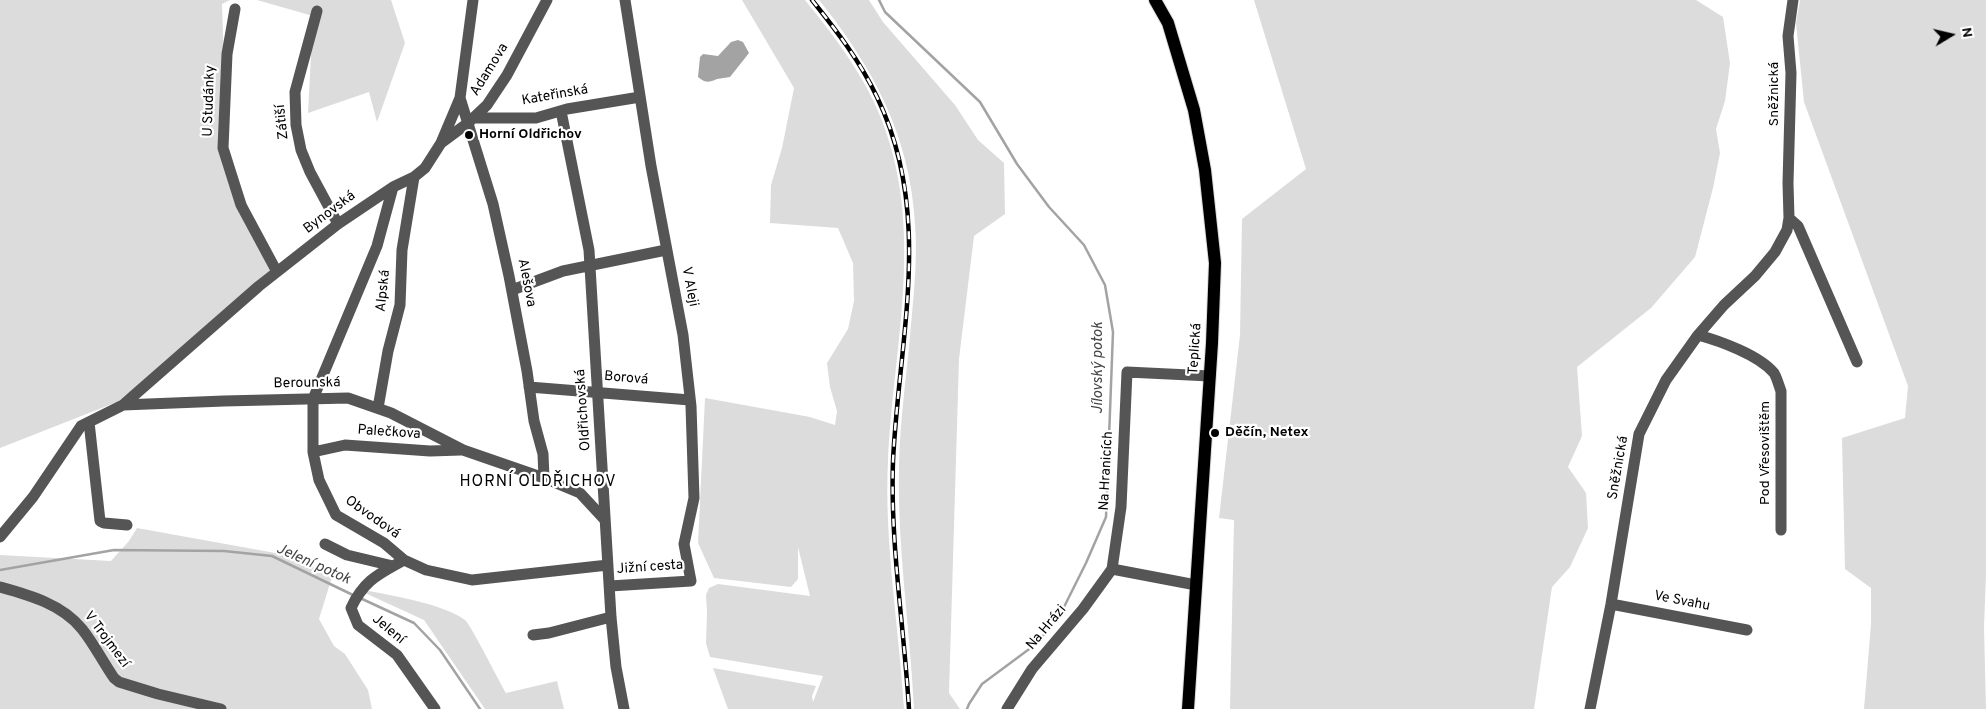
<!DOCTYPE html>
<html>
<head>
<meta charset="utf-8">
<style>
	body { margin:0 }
	#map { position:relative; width:1986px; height:709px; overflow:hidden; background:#fff; font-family:Overpass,sans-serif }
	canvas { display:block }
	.north { position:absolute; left:1926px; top:10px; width:50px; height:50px; -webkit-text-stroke:4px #fff; paint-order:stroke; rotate:81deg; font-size:14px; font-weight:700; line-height:20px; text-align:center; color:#000 }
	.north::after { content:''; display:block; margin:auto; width:18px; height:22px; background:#000; clip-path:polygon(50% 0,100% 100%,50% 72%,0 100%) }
</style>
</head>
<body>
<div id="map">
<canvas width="1986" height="709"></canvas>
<div class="north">N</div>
</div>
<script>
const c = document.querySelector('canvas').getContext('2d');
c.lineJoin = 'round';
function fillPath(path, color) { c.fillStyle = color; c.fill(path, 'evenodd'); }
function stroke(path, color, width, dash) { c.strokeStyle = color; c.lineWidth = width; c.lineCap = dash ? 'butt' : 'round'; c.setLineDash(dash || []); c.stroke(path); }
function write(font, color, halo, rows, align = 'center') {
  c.font = font + ' Overpass,sans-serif'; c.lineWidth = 4.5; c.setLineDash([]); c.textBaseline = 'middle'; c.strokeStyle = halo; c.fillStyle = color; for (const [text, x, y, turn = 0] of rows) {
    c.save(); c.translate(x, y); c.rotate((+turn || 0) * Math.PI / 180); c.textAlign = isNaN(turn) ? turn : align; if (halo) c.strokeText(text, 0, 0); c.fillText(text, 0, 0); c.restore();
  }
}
fillPath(new Path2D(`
	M0,0H230L222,4L227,146L273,280L117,402L0,448Z
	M257,0H391L405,43L377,122L369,92L308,113L313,16Z
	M742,0H805C830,31 855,63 873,100C929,218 894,336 888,460C884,543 899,626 904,709H728L713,668L816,686L812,696L813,702L823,676L710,657L706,643L707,612L706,595L709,588L718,584L810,596L798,547V579L791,587L714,578L698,543L705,398L810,417L835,425L837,411L830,387L827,363L848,329L854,301L853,263L838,228L770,223L771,185L782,148L794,88Z
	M819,0H869L883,22L955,105L978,140L1004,163L1005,214L974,236L959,359L949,693L960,709H914C910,627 897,546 899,465C900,422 906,379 910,337C913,300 918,261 915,224C910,136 873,67 819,0Z
	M1254,0H1696L1723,17L1730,63L1725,101L1716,129L1720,153L1713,188L1695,257L1651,308L1577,367L1582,436L1568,467L1586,493L1588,528L1570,567L1552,587L1534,709H1230L1234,520L1219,518L1240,335L1242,219L1306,169Z
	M1800,0H1986V574L1984,627L1986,709H1864L1871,624V588L1845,569L1842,438L1905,418L1908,386L1804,102L1796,23Z
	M137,528L292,556L332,577L319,619L334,646L345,654L368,690L372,709H0V555L111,561L129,541Z
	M369,591C395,596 443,604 465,620C471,625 499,681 506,693L557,681L564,709H485L424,620L365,593Z`), '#dcdcdc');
fillPath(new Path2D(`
	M738,40L743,42L749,53L730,77C726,78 721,78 717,79C708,83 706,83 698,77L700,57L703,54L718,56L731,42Z`), '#a3a3a3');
stroke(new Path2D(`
	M879,0L885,12L980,102L1017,164L1049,207L1084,245L1105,285L1113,332L1106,517L1086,563L1059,617L1036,644L982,684L969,704L967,709
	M0,570L114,550L224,551L272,556L355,596
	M360,598L414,623L440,650L480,709`), '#a3a3a3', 2.5);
const major = new Path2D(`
	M1155,0L1168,23L1194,110L1205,170L1215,263L1212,343L1188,709`);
stroke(major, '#dbdbdb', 14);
stroke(new Path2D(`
	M235,9L227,54L223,148L241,205L277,272
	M317,11L295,92L296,125L301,150L310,172L338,224
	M460,98L493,204L509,276L527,371L534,421L543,454L544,478
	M561,111L589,250L611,617L616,667L624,709
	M475,118H536L567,109L640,97
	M441,143L468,123L487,105L507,75L547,0
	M393,187L377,246L313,399V452L319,480L336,515L384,543L404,560L426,570L472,580L608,565
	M1789,218L1798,226L1857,362
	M512,290L563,271L666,250
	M1698,335C1720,341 1759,355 1774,373C1777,378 1779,386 1781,391V530
	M529,387L690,400
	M123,405L259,286L338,224L393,187L414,177L425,168L441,143L460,98L473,0
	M378,408L388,351L400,305L402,250L414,177
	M89,422L100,521L104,523L127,525
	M313,452L345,445L430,451L461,450
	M0,537L33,497L81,426L123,405L224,401L348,398L391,413L463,450L544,478L580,493L605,520
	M325,544L347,555L393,566
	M404,560C379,574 364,580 351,608L358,625L397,655L435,709
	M1196,585L1112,569L1121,507L1127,372L1210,376
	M610,586L691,581L684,544L694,498L691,406L683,335L651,166L625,0
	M0,587C29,595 62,604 82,629C94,644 103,662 114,678L119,682L158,694L221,709
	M1611,604L1747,630
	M533,635L549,633L611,617
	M1007,709L1032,669L1083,609L1112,569
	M1590,709L1611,604L1639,434L1666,380L1698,335L1724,305L1755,276L1775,252L1787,230L1789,218L1788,183L1791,73L1788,36L1793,0`), '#555', 11);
stroke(major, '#000', 12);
const rail = new Path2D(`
	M812,0C836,30 860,61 877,97C934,215 899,336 893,461C890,543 904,626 909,709`);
stroke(rail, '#000', 4.5);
stroke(rail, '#fff', 2.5, [8]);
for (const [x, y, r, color] of [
	[469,135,5,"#000"],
	[1215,433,5,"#000"]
]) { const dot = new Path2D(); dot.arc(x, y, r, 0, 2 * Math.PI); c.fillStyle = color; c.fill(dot); stroke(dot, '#fff', 2); }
write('14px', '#000', '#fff', [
	["Adamova",490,70,-58],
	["Sněžnická",1775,94,-90],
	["Kateřinská",555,96,-10],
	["U Studánky",210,101,-88],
	["Zátiší",283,122,-96],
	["Bynovská",330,213,-37],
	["Alešova",526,283,79],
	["V Aleji",689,287,79],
	["Alpská",384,291,-84],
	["Teplická",1196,349,-86],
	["Borová",626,379,5],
	["Berounská",307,384,-1],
	["Oldřichovská",584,410,-94],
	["Palečkova",389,433,4],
	["Pod Vřesovištěm",1766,453,-90],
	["Sněžnická",1619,468,-80],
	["Na Hranicích",1107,471,-87],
	["Obvodová",372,518,35],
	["Jižní cesta",650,568,-4],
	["Ve Svahu",1682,602,11],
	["Na Hrázi",1047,628,-50],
	["Jelení",388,630,40],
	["V Trojmezí",106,640,53]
]);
write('bold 14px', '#000', '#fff', [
	["Horní Oldřichov",479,135],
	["Děčín, Netex",1225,433]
], 'left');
write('italic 15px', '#444', '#fff', [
	["Jílovský potok",1099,368,-90],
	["Jelení potok",313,565,24]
]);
c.letterSpacing = '1px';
write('16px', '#000', '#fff', [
	["HORNÍ OLDŘICHOV",538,483]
]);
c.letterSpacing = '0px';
</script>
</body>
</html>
